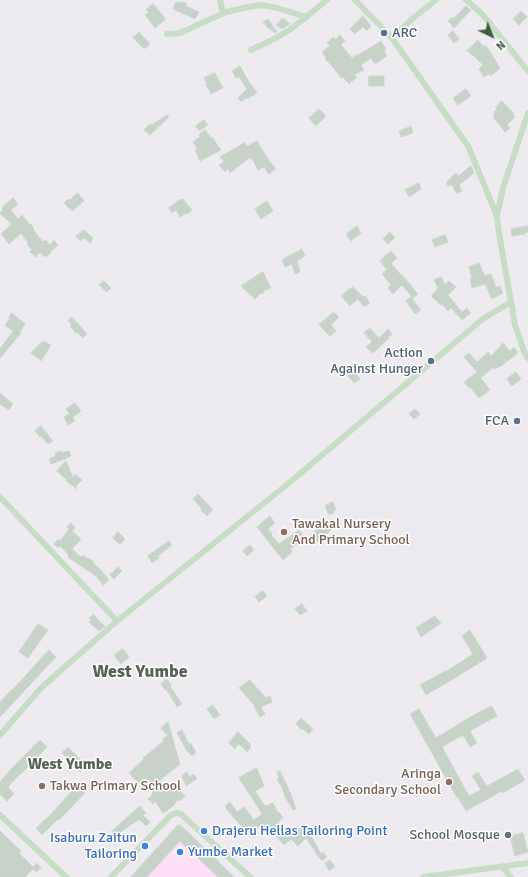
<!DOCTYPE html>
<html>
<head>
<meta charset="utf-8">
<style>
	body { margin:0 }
	#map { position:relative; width:528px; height:877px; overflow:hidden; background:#edebef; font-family:Signika,sans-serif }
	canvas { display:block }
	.north { position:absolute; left:472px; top:16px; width:40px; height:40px; -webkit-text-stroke:3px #fff; paint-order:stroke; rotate:137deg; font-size:11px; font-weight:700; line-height:16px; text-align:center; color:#435a42 }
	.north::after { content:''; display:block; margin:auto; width:14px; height:18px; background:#435a42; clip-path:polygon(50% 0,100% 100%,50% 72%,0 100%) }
</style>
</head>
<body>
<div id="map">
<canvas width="528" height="877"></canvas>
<div class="north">N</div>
</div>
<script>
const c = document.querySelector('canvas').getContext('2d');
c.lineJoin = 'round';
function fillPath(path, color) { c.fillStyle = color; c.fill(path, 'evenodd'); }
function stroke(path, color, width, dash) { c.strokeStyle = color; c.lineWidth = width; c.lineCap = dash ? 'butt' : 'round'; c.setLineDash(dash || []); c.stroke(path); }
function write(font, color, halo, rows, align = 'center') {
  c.font = font + ' Signika,sans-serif'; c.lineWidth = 3; c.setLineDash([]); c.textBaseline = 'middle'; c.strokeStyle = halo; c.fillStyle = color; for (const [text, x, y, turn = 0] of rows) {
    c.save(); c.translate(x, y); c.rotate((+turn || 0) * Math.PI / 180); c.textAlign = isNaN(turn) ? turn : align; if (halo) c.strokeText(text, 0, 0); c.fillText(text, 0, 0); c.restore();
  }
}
fillPath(new Path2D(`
	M179,827L231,877H132Z`), '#fde0f6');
const building = new Path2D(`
	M176,2L186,3V6L199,12L195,19L173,9Z
	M153,4L165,18V20L155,28L145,15L149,12L146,10Z
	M466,6L471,10L454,28L448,21L452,17L454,18Z
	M521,11L527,17L519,25L513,19Z
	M363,16L371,26L367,31L363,27L355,34L350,29Z
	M283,18L290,24L282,29L276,25Z
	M268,19L277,32L275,33L267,27L263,22Z
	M453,31L459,39L454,43L448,35Z
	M139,32L150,44L144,49L133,38Z
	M340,35L345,41L341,44L342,46L352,58L357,54L358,55L381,41L386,49L384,50L387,56L375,64L371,58L361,65L364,70L354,75L357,77L349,84L343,77L341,78L333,67L325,59L326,58L322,52L330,46L327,43L333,37L336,39Z
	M478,40L484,47L485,45L490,51V52L500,68L491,76L489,74L484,77L479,69L483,65L473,55H472L467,51Z
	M240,66L249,82L257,93L247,99L246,98L241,102L238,98L247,89L239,77L236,78L232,71Z
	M215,73L223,88L211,94L206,85L207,84L204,78Z
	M369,76H384V86H369Z
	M466,89L471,96L458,105L453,98Z
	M502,101L514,114L513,115L515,117L507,125L510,128L505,132L493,117L495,115L493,114L497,109L496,107Z
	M319,109L326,116L316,126L309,118Z
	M167,115L169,117L150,135L144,130L150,124L151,125Z
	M204,120L208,125L199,131L196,126Z
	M411,126L413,133L401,137L399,132Z
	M205,130L211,138L212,137L221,150L200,161L195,150L197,149L193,142L200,137L199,135Z
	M257,141L270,162L276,169L269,174L264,167L258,170L254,162L250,157L230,173L228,169L225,172L219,165L224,162L220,157L239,146L244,142L247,146Z
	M471,166L474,173L459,185L462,191L457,194L452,185L448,186L446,182L452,178L451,177L456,173L458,176Z
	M419,183L421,189L409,197L405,190Z
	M78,193L84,201L72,211L64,203L68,199L69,200Z
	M13,198L18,204L11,210L18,219L22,215L30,225L31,224L35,232L43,242L46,240L50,245L54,240L58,245L50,252L51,253L45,257L40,252L36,257L30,252L32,250L27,244L28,243L21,233L9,244L1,234L12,224L0,214V213L3,209L2,208Z
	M181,199V200L183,199L192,210L187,214L186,213L180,217L176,210L172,213L169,208Z
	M267,201L273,211L261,219L255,209Z
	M357,226L361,233L351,241L346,234Z
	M528,226V232H525V234L512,236L511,229Z
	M84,230L93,238L90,243L84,238L80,241L76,236Z
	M390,232L395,238L388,244L383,239Z
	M445,235L448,242L435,247L432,240Z
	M302,249L305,256L297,261L300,272L295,274L292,264L285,267L282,260Z
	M391,251L397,258L391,263L401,275H402L418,294L413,298L402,285L393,294L388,288L391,285L382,274L387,270L380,261Z
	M479,263L485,276L491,274L496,287L500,286L503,293L492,299L485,284L472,288L470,279H472L469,267Z
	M263,272L271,288L263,291L264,293H261L255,299L241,286Z
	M441,277L445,285L449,281L456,287L448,295L462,312L467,308L471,313L462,320L451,308L448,311L442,304L441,305L431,296L438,288L434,280Z
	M104,281L111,288L107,292L99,285Z
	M353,287L363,297L365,296L370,303L364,307L358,299L350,306L341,296L350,288L351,289Z
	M411,297L421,310L415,314L406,301Z
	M334,312L339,317L331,325L336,331L330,336L319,325Z
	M12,313L25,324L20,332L21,333L0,358V349L10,335L13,331L5,325L10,318L9,317Z
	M72,317L87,334L83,338L77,332L76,333L70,326L72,325L68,321Z
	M370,328L379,338L388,329L392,334L388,337L389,338L373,353L366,347L372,342L364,333Z
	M43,341L51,345L41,361L31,353Z
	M503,343L510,351L514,347L518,353L501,366L494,369L493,367L481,378L490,390L479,398L470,387L469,388L464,382L477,372L464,357L469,353L477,362L488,352L491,356Z
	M348,366L354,372V371L360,379L354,383L343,370Z
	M516,372L521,379L512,386L507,379Z
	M0,393L13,404L9,410L0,404Z
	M75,403L81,411L73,417L75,421L68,425L64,417L69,414L66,409Z
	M415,409L420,414L414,419L409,414Z
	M41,426L53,441L48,444L41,436L40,437L35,431Z
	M62,451V453L69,451L71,456L65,459L51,464L49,459L56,456L55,453Z
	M66,461L73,478L75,474L82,480L76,486L77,489L66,481L67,480L57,471Z
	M198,494L213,510L207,516L201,510L202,509L193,499Z
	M333,502L336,510L333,511L334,513L329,515L325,506Z
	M270,516L275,523L268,529L272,534L271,535L279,544L299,530L305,538L290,549L292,552L283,560L257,527Z
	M71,523L75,528L72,531L81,539L72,549L81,557L83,555L88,559L89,558L94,562L93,563L100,569L109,580L103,585L97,577L68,557L69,555L60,546L58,548L54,544L58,539L60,541L69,529L67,527Z
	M324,523L331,530L317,542L311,535Z
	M118,532L125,539L120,545L113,538Z
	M169,541L172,545L158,556L159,558L152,563L148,556Z
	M250,545L254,550L247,556L243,551Z
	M118,567L122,571L114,579L110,575Z
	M263,591L267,596L259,602L255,597Z
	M302,604L307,611L300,615L295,609Z
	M94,615L100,622L105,626L99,631L89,622L91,620L89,618Z
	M435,616L441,623L421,637L416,628Z
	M38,624L48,630L28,658L19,652Z
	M470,630L487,658L458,676L426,695L420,685L447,670V671L473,654L462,636Z
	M123,649L129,657L121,664L114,655Z
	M49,650L56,657L0,717V702L12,689H13Z
	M167,679L171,685L170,686L182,704L177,707L166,689L165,690L161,684Z
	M250,680L266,698L270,696L272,702L261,707L265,714L260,717L253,704L239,688Z
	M213,705L220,715L214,719L207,709Z
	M492,706L497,716L470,731L477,743L470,747L463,735L442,747L469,796L481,790L472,776L478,772L487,786L518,769L525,780L503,793L502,791L466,811L458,797L457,798L410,714L419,709L436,738L472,716Z
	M301,718L313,729L309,734L303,729L302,730L296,724Z
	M168,722L180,764L160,780L166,790L169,787L173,791L177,789L185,796L180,801L178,800L172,807L163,813L155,801L153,804L148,799L153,794L149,783L142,787L129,773L144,759L143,758L164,741L163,738L168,736L161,728Z
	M182,730L189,744L191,743L196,753L192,756L187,751L177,733Z
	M238,732L251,745L250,746L251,747L247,752L239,744L235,749L229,743Z
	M40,740L47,747L21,774V773L8,787L14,794L7,801L0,794V782L11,769Z
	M68,747L87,766L80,772L62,753Z
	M256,768L258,771L264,786L255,791L265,806L273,803L278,813L279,812L283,818L278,822L289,834L305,824L321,854L323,852L327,857L322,861L318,856L320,854L318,856L306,838L298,846L291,839L284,845L265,824L263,826L261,824L251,834L244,827L243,828L228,811L225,806L230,802L237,812L244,807L254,820L262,814L239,778Z
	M280,771L290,792L296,809L293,810L285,797L281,785H280L277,779L279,778L277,772Z
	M187,772L189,777L194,774L197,779L186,786L182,776Z
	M78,785L85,793L59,820L58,819L42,835L36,828L49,816Z
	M140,806L146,813L143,815L150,822L146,826L139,819L133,824V823L124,830V829L117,836L112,831Z
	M178,825H180L188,832L234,877H218L180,841L147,877H131Z
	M0,831L21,851L19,853L33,867L37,863L41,868L36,872L33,869L25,877H0Z
	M523,833L528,852L515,856L510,836Z
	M330,860L335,867L329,871L325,863Z`);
fillPath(building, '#c7d2c9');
stroke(building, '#ced8d1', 1);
stroke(new Path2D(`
	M220,0L223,13
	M355,0L392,38L468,146L497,216
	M466,0L471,4L483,15L528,71
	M167,34L180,33L226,12L248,7L261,5L277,8L307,17
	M392,38L412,19L436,0
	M251,50L274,39L291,29L327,0
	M528,113L503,188L497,216L499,233L515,325L524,351L528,358
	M0,497L117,621
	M0,735L41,688L117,621L289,483L484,318L511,302
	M0,815L66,877
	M502,867L511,877
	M111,877L171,815L177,813L181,814L250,877
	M423,877L528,863`), '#c8ddc8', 6);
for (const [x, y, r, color] of [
	[384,33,4,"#5c6f8a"],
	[431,361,4,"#5c6f8a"],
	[517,421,4,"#5c6f8a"],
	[284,532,4,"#8d6e63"],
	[449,782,4,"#8d6e63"],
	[42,786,4,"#8d6e63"],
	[204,831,4,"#3f7fe0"],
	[508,835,4,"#6b7280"],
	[145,846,4,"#3f7fe0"],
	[180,852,4,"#3f7fe0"]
]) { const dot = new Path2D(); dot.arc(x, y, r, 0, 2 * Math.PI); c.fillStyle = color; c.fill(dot); stroke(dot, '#fff', 1.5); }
write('14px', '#4e5e75', '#fff', [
	["ARC",392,33,"left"],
	["Action",423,353],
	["Against Hunger",423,369],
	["FCA",509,421]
], 'right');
write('14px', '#785e54', '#fff', [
	["Tawakal Nursery",292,524],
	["And Primary School",292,540],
	["Aringa",441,774,"right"],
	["Secondary School",441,790,"right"],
	["Takwa Primary School",50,786]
], 'left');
write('14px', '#366cbe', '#fff', [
	["Drajeru Hellas Tailoring Point",212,831],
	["Isaburu Zaitun",137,838,"right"],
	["Tailoring",137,854,"right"],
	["Yumbe Market",188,852]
], 'left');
write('14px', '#5b616d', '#fff', [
	["School Mosque",500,835]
], 'right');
write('bold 16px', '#576158', '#fff', [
	["West Yumbe",70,765]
]);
write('bold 18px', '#576158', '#fff', [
	["West Yumbe",140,672]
]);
</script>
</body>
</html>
